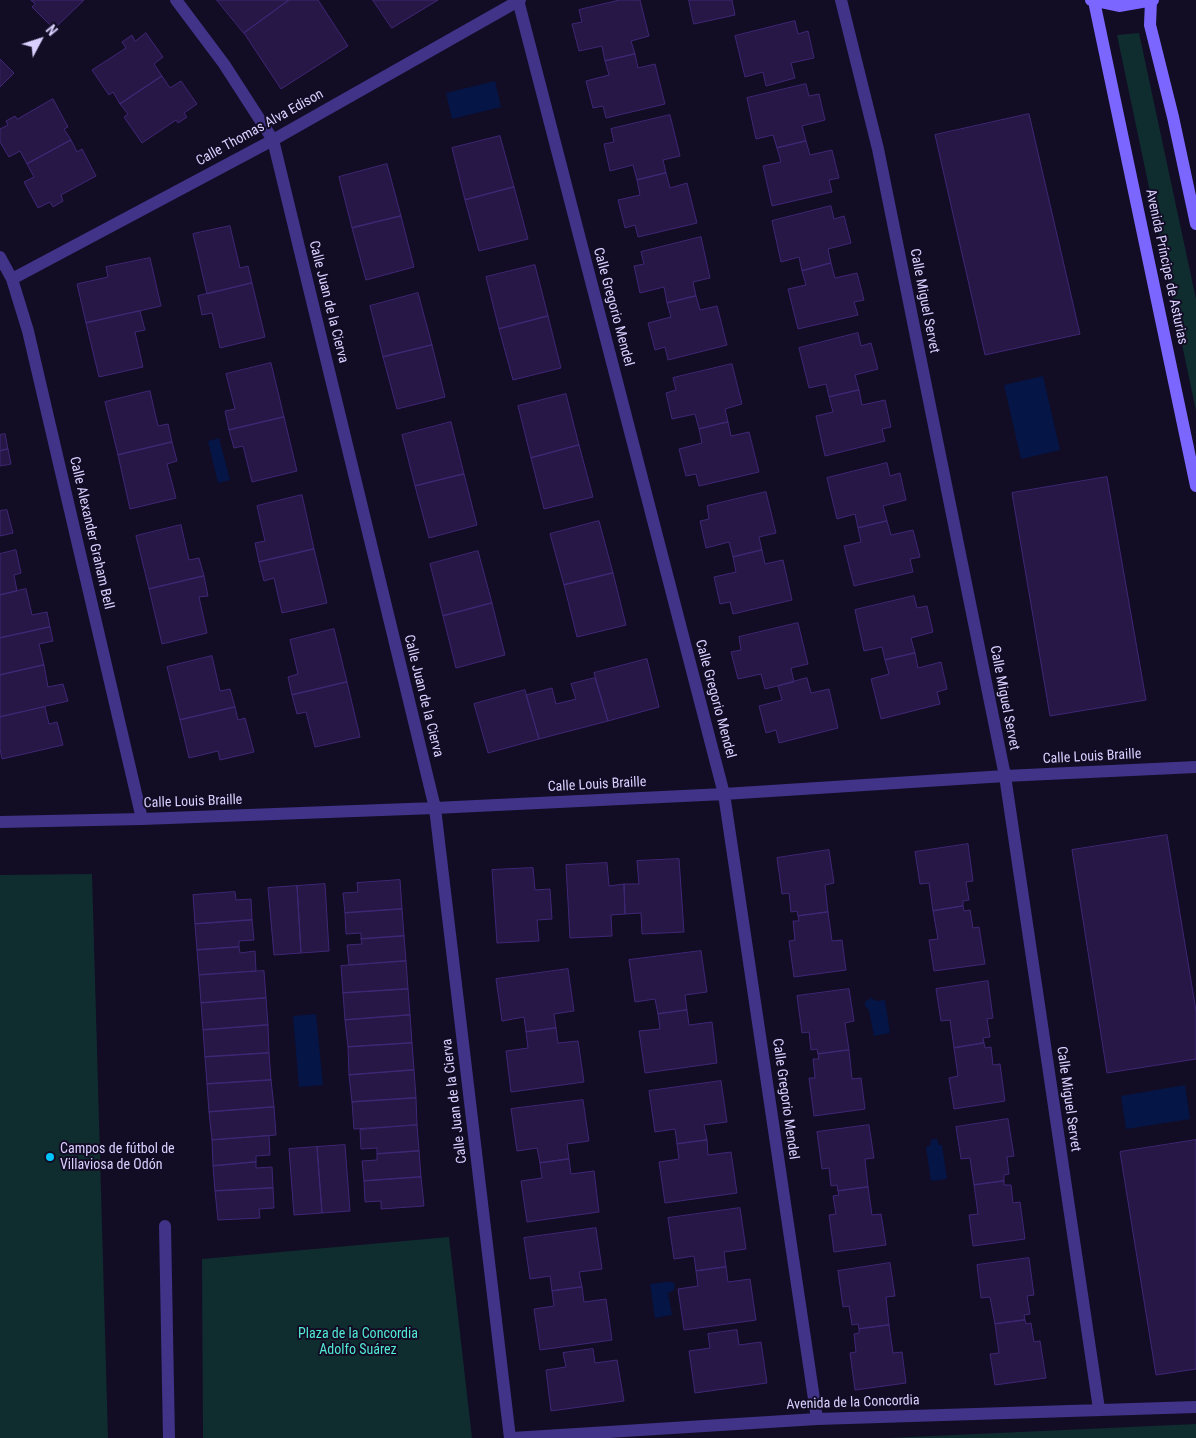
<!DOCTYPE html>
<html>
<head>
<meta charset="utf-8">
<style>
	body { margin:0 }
	#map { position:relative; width:1196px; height:1438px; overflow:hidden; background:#130c25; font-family:"Roboto Condensed",sans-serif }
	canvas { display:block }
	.north { position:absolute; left:15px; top:15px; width:50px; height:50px; -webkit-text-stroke:4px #130c25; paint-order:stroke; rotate:50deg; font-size:14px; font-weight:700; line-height:20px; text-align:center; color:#dad0ff }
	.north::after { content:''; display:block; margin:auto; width:18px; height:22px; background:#dad0ff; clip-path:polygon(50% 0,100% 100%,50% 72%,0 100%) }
</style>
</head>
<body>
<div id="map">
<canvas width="1196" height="1438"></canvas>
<div class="north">N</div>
</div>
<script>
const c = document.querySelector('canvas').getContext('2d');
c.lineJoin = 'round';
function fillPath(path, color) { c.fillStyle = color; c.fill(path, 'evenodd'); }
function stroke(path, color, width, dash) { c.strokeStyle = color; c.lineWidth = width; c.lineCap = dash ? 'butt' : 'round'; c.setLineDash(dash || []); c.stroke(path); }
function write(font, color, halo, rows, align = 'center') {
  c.font = font + ' "Roboto Condensed",sans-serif'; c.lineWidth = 4; c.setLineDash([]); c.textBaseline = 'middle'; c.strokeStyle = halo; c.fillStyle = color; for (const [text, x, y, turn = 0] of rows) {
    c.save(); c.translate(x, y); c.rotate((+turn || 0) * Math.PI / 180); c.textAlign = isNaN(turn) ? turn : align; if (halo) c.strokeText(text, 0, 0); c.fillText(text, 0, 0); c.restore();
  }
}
fillPath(new Path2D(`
	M1139,33L1196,299V411L1117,35Z
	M92,874L108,1438H0V875Z
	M449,1237L472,1438H203L202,1259Z
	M1196,1424V1438H888Z`), '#0f2d2f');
fillPath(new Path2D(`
	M495,81L501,107L452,119L446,93Z
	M1043,376L1060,450L1021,459L1004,385Z
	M219,438L230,480L218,483L208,441Z
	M871,998L876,1001L885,1000L890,1033L874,1036L869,1010L865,1006V1002Z
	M316,1014L323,1085L299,1087L293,1016Z
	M1185,1085L1190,1119L1126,1129L1121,1096Z
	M934,1139H937L939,1145H942L947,1179L931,1181L926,1147L930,1146L931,1140Z
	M666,1282H673L675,1286L674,1290L668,1293L672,1315L655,1318L650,1284Z`), '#051545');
const building = new Path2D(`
	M31,0H84L54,29L32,7L35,4Z
	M217,0H289L244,33Z
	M289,0H318L348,46L281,89L244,33Z
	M373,0H438L392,28Z
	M620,0H640L649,36L631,41L635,54L605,61L602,46L579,51L572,24L582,22L579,10Z
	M689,0H732L735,15L694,24Z
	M795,21L798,34L808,31L814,58L791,63L795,78L766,86L763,72L745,77L735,36Z
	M146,33L163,57L154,64L162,76L120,104L113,92L109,95L92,70L126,48L122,42L132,35L135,41Z
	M635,54L638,68L655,64L665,104L606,118L603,106L593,108L586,81L609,75L605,61Z
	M0,59L14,73L0,87Z
	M162,76L170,88L181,81L197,104L184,113L187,117L178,123L176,120L142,143L124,117L128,114L120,104Z
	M806,84L809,96L819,94L825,120L802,126L806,141L777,148L773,135L756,139L747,98Z
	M53,99L68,127L64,129L71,140L27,164L20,151L9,157L0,142V129L8,125L6,121L15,116L17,119Z
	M1029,114L1080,334L985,355L935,135Z
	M670,115L680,156L663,160L666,173L637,180L633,165L610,171L604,144L614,142L611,129Z
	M500,136L514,187L465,200L452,148Z
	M71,140L77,152L82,149L96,176L61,195L63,201L53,207L50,202L38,208L24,182L34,177L27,164Z
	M806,141L810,155L832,150L839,178L829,180L832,192L772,206L763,166L781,162L777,148Z
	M387,164L401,216L352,228L339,177Z
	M666,173L670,188L687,183L697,223L638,237L635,225L625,228L618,200L640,195L637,180Z
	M514,187L528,239L479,251L465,200Z
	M831,206L834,219L844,216L851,243L828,249L831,263L802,271L799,257L781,262L772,221Z
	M401,216L414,267L366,280L352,228Z
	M230,226L240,268L248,266L252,283L207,294L193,234Z
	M701,237L710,278L693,282L696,296L667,303L664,287L640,293L634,266L644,264L641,252Z
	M150,258L161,306L86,323L77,284L108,277L106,267Z
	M831,263L835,278L857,273L864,300L854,302L858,315L798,329L788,289L806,285L802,271Z
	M535,265L548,316L499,329L486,277Z
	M252,283L265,337L220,348L212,313L202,315L198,296Z
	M418,293L432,345L383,357L370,306Z
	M696,296L700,310L717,306L727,345L668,360L665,347L655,350L648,323L671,317L667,303Z
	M140,311L145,330L135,332L143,367L99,377L86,323Z
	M548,316L561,368L513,380L499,329Z
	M858,333L861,346L871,343L878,369L855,375L859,390L829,397L826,384L809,388L799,348Z
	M432,345L445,397L397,409L383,357Z
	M271,363L284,417L229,430L225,411L235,409L226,374Z
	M732,364L742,404L725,409L728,422L699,429L695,414L672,419L666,393L676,390L673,378Z
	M859,390L862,405L885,400L891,427L882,429L885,441L825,456L816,416L833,412L829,397Z
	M150,391L158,426L168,424L172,442L118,455L105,402Z
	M566,394L579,445L531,458L518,406Z
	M284,417L297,471L252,482L243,446L234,448L229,430Z
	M451,422L464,474L415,486L402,435Z
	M728,422L731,436L749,432L759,472L699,486L696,474L686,476L679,449L702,443L699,429Z
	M5,434L8,449L0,451V435Z
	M172,442L177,461L167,464L176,498L130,509L118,455Z
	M579,445L593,497L544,509L531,458Z
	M8,449L11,464L0,466V451Z
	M887,463L890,476L900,473L906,500L883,506L887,521L858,528L855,514L837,519L827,478Z
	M464,474L477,525L429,538L415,486Z
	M1107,477L1146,700L1050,716L1012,493Z
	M766,492L776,533L759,537L762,550L733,557L729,542L706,548L700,521L709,519L707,506Z
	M302,495L314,549L259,562L255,543L265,541L257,506Z
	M7,510L13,533L0,536V511Z
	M599,521L613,573L564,585L550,534Z
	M887,521L891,535L913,530L920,557L910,559L913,572L854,586L844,546L861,542L858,528Z
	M181,525L189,560L199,558L204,576L149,589L136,536Z
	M314,549L327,603L282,613L274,578L264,581L259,562Z
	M16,550L21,573L14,575L17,591L0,595V554Z
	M762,550L765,564L783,560L792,600L733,614L730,602L720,604L714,577L736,572L733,557Z
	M478,551L492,603L443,616L430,564Z
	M613,573L626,625L577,637L564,585Z
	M204,576L208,596L199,597L207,633L162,644L149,589Z
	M26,589L32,615L47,612L50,627L0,638V595Z
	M914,596L917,608L927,606L933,632L911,638L915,653L885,660L882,647L864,651L855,610Z
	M492,603L505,655L456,668L443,616Z
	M798,623L808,664L791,668L794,682L765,689L761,674L738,679L731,652L741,650L739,637Z
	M50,627L53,641L39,644L44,665L0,675V638Z
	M334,629L347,682L292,695L288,677L298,674L290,640Z
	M915,653L918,668L941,662L947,689L937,692L940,704L881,719L871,679L889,674L885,660Z
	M212,656L220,691L230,689L235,707L180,720L167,667Z
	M647,659L659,707L608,721L594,673Z
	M44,665L48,687L63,684L68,701L0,717V675Z
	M595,678L608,721L539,739L526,695L552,688L556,704L576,699L571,684Z
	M807,678L811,693L829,689L838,728L779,743L776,730L766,733L759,706L782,700L778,686Z
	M347,682L360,737L315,747L306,712L297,714L292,695Z
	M525,690L539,739L488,753L474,704Z
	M45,707L49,724L57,722L63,745L2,759L0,749V717Z
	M235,707L238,720L245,718L254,752L220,760L218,751L189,758L180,720Z
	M1167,835L1196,1011V1059L1107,1073L1072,850Z
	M968,844L973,881L966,882L969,900L963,901V906L933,911L929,883L920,884L915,852Z
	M829,850L834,883L825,885L828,912L798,916L797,911L791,912L789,893L782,894L777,858Z
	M679,859L684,932L642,934L641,913L625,914L624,884H639L637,861Z
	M607,863L609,886L624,884L625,914L611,915L612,936L570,938L566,865Z
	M533,868L535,890L550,889L552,919L537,920L539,941L497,943L492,870Z
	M400,880L402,909L345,913L343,893L358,892L357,883Z
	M325,884L329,951L301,953L297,886Z
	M297,886L301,953L274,955L268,888Z
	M235,892L236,900L251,899L252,920L195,924L193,895Z
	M963,906L964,911L970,910L973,928L979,927L985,964L934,971L929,940L938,939L933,911Z
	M402,909L404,936L361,939V933L346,934L345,913Z
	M828,912L832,941L842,940L846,970L794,977L789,941L795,940L793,921H799L798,916Z
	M252,920L254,940L239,941V947L197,950L195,924Z
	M404,936L406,961L349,965L347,945L362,944L361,939Z
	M239,947L240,953L255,951L256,971L199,975L197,950Z
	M701,951L707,992L685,995L687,1010L658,1014L655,999L635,1002L629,960Z
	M406,961L408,989L343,993L341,966Z
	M568,969L574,1011L554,1014L556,1028L526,1032L524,1017L502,1021L496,979Z
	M264,971L266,998L201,1003L199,975Z
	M988,981L993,1018L987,1019L990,1037L983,1038L984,1043L954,1048L950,1020L941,1021L936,989Z
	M408,989L410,1015L345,1020L343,993Z
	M849,989L854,1021L845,1023L849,1050L818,1054L817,1049L811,1050L809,1032L802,1033L797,996Z
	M266,998L268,1025L203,1030L201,1003Z
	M687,1010L689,1025L712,1022L717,1063L645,1073L639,1031L660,1029L658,1014Z
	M410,1015L412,1043L348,1047L345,1020Z
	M268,1025L269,1053L205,1057L203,1030Z
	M556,1028L558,1043L578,1041L584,1082L511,1092L506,1051L528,1048L526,1032Z
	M412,1043L414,1070L349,1075L348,1047Z
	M984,1043L985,1048L991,1047L993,1065L1000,1064L1005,1101L954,1109L949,1078L958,1076L954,1048Z
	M849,1050L852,1079L861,1078L865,1109L814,1116L809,1078H815L813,1059H819L818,1054Z
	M269,1053L271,1080L207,1084L205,1057Z
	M414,1070L416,1098L352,1102L349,1075Z
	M271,1080L274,1107L209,1112L207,1084Z
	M721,1081L727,1122L704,1125L707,1140L677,1144L675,1129L655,1132L649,1091Z
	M416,1098L417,1125L354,1129L352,1102Z
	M583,1100L589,1141L567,1144L569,1159L540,1163L537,1148L517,1151L511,1109Z
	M274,1107L276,1135L212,1140L209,1112Z
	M1008,1119L1014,1156L1007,1157L1009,1174L1004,1175V1181L974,1185L970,1158L961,1159L956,1127Z
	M417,1125L419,1151L377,1154V1148L361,1149L360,1130Z
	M869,1125L874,1158L865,1159L868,1187L838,1191L837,1185L831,1186L829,1168L822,1169L817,1132Z
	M269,1136L270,1155L256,1156V1162L213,1166L212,1140Z
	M707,1140L708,1155L731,1152L737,1193L665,1203L659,1162L679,1159L677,1144Z
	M1196,1140V1369L1156,1375L1120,1152Z
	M345,1145L350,1211L322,1213L317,1147Z
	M317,1147L322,1213L294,1215L289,1149Z
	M419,1151L421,1177L364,1181L362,1161L377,1160V1154Z
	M569,1159L571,1174L594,1171L599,1212L527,1222L521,1181L542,1178L540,1163Z
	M256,1162V1168L272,1167L273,1188L215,1191L213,1166Z
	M421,1177L424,1206L381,1209V1201L365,1202L364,1181Z
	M1004,1181V1185H1011L1013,1203L1020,1202L1025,1239L973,1246L969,1215L978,1214L974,1185Z
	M868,1187L872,1215L881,1214L886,1245L834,1252L829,1215L836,1214L833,1196L839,1195L838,1191Z
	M273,1188L274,1208L259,1209L260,1218L218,1220L215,1191Z
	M740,1208L746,1249L724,1252L726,1267L696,1271L694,1256L674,1259L668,1218Z
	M596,1228L602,1269L579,1272L582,1287L552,1291L550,1276L530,1279L524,1238Z
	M1029,1258L1034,1295L1027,1296L1030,1314L1024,1315L1025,1320L995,1324L990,1297L981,1298L977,1265Z
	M890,1263L895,1296L886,1297L889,1325L859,1329L858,1324L852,1325L849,1306L843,1307L838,1271Z
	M726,1267L728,1282L750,1279L756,1320L684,1330L678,1289L698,1286L696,1271Z
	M582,1287L584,1302L606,1299L612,1340L540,1350L534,1309L554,1306L552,1291Z
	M1025,1320L1026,1324L1031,1323L1034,1342L1040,1341L1046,1378L995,1385L990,1354L999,1353L995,1324Z
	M889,1325L893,1353L902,1352L906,1383L855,1390L850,1353L856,1352L854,1334L859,1333V1329Z
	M737,1330L739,1345L761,1342L767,1383L695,1393L689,1351L710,1348L708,1334Z
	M593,1349L595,1363L617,1360L624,1401L551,1411L546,1370L566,1367L563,1353Z`);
fillPath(building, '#261747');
stroke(building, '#3f2775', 1);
stroke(new Path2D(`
	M176,0L224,64L273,140L435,808L510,1438
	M518,0L724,794L817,1419
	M841,0L878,149L1005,776L1099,1409
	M0,257L12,279L28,331L142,819
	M12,279L273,140L520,0
	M0,822L142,819L435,808L724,794L1005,776L1196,767
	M165,1226L169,1438
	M512,1438L817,1419L1196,1407`), '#403388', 12);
stroke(new Path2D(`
	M1091,0L1119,6L1153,0
	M1094,1L1196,486
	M1151,1L1150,25L1173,117L1196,224`), '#7b67ff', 12);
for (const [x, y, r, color] of [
	[50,1157,5,"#00c6fb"]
]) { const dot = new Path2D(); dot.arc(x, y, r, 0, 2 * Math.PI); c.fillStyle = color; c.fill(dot); stroke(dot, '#130c25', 2); }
write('14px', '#dad0ff', '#130c25', [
	["Calle Thomas Alva Edison",260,128,-29],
	["Avenida Príncipe de Asturias",1166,267,78],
	["Calle Miguel Servet",924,301,79],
	["Calle Juan de la Cierva",328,302,76],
	["Calle Gregorio Mendel",613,307,75],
	["Calle Alexander Graham Bell",91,533,77],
	["Calle Juan de la Cierva",423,696,76],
	["Calle Miguel Servet",1004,698,79],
	["Calle Gregorio Mendel",715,699,75],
	["Calle Louis Braille",1092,757,-3],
	["Calle Louis Braille",597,785,-3],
	["Calle Louis Braille",193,802,-2],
	["Calle Gregorio Mendel",785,1099,82],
	["Calle Miguel Servet",1068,1099,82],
	["Calle Juan de la Cierva",455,1101,-97],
	["Avenida de la Concordia",853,1403,-2]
]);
write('14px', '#dad0ff', '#130c25', [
	["Campos de fútbol de",60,1149],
	["Villaviosa de Odón",60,1165]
], 'left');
write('14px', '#51ead4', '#130c25', [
	["Plaza de la Concordia",358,1334],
	["Adolfo Suárez",358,1350]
]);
</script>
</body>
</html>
